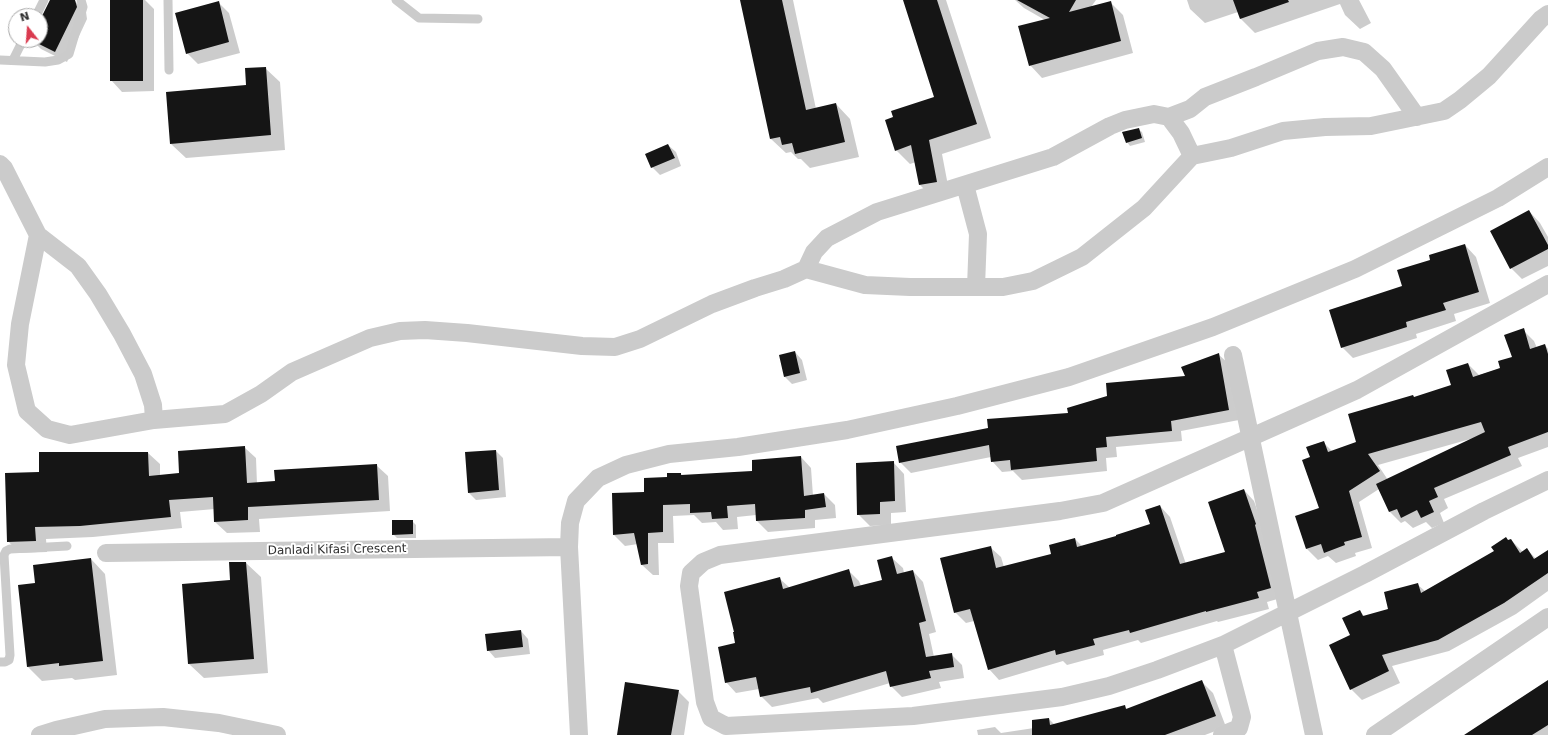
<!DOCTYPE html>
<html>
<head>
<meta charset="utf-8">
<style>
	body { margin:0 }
	#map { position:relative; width:1548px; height:735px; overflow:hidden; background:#fff; font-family:"DejaVu Sans",sans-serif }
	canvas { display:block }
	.north { position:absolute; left:8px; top:8px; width:40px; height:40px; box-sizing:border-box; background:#fff; border:1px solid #ababab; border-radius:50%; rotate:343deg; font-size:11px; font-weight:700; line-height:16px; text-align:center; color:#2e2e2e }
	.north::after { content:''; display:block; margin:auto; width:14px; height:18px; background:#da3a4f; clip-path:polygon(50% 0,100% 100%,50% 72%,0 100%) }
</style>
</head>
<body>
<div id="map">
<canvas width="1548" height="735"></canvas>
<div class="north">N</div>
</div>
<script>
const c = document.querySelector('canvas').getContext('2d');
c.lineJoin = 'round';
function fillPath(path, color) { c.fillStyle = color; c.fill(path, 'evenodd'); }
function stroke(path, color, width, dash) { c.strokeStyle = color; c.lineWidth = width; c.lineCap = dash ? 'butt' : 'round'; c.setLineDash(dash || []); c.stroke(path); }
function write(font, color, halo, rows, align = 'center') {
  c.font = font + ' "DejaVu Sans",sans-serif'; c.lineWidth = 4; c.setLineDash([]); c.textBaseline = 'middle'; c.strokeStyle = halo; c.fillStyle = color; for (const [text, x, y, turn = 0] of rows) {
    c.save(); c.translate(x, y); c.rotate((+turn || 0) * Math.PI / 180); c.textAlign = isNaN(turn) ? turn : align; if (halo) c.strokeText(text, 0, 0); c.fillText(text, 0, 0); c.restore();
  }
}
fillPath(new Path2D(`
	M50,0H74L86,12L87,19L67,62L41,49L32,40H40V21Z
	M111,0H145L154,9V91L122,92L111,80Z
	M741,0H793L816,109L836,104L850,119L859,157L810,168L801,159H798L791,152L786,153L771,139Z
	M904,0H946L991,138L942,154L950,196L934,199L920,185L916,162L910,164L896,150L894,118L936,97Z
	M1015,0H1096L1091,7L1110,2L1123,15L1133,53L1042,78L1030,65L1045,20L1024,8Z
	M1187,0H1359L1371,23L1360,29L1345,15L1340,4L1255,33L1241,19L1238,12L1205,23L1190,9Z
	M218,2L229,13L240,53L198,64L187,53Z
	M265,68L280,82L285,150L186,158L171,144L247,86Z
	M1138,129L1142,132L1145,142L1130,146L1127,142Z
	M668,145L676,152L681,166L660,175L652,167Z
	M1529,211L1540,223L1548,237V266L1522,279L1511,268Z
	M1465,245L1476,257L1490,303L1454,314L1456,321L1416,334L1417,338L1353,358L1342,347L1431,261Z
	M1523,330L1534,341L1537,348L1545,345L1548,349V447L1518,458L1522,466L1444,499L1448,508L1440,513L1444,523L1432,528L1426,522L1413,528L1405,521L1401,523L1390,512L1379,489L1359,502L1372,548L1355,553L1356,556L1336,563L1328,556L1318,560L1307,549L1320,509L1311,457L1323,442L1333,452L1358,443L1415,398L1453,386L1468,364L1479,375L1501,369L1513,358ZM1474,438L1388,480L1378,465Z
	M795,352L802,360L807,380L792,384L784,376Z
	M1218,354L1229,364L1239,420L1181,431L1182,441L1116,447L1117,457L1106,458L1107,471L1022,480L1013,471L1002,472L992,461L991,457L911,473L900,462L1069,414L1186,377Z
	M244,447L256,458L257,484L276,482L376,465L388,476L390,511L259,519L260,532L227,533L215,522V509L180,512L182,528L93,537L46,539L47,552L19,553L8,541L40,473L148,453L160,464V476L180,474Z
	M496,451L503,458L506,497L476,500L468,492Z
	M801,457L811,468L813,496L824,494L835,505L836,518L815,520V528L768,532L757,521L756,515L737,517L738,529L723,530L716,522L702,523L694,515L673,516L674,543H658L659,575H653L642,565L638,544L625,546L614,535L613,494L645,493L668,478L681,474L683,476L754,472Z
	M893,462L904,474L906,512L891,513V525L870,526L858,514Z
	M1244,490L1254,501L1266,535L1281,598L1267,602L1269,609L1218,622L1217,621L1141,643L1138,640L1103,650L1104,655L1067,665L1063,661L999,680L989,669L974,621L966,623L955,612L990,547L1001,557L1004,567L1052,555L1075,539L1082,546L1117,537L1151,525L1160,506L1170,517L1186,564L1227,553Z
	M412,521L416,525V538H397L393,534Z
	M1511,540L1523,552L1527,549L1536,559L1548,551V591L1516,614L1449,651L1392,666L1400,683L1362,700L1351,689V636L1360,611L1365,617L1389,610L1418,585L1425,591L1496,552Z
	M892,558L903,568L904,573L913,571L923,582L936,632L929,634L934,657L951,654L962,665L964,678L939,682L941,688L902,697L891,686L890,683L823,703L818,698L772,707L761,696L759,689L736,693L726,682L736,644L779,578L790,588L849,571L859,581L861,586L883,581Z
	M91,559L105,574L117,675L75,680L72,678L42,681L28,667L36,584Z
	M246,563L261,577L268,673L204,678L189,664Z
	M521,631L528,639L530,654L495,658L488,650Z
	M1548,681V735H1478Z
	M1202,682L1213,693L1226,727L1205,735H1093L1124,706L1128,710Z
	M678,691L689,702L684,735H618Z
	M1049,719L1055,725L1084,735H978L977,730L995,727L1001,733L1034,728Z`), '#0003');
fillPath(new Path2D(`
	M50,0H75L77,7L55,52L31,40H40V20Z
	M110,0H143V81H110Z
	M740,0H782L806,110L836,103L845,142L795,154L792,143L782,145L780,137L770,139Z
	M903,0H937L977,124L929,140L937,182L919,185L911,145L895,151L885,120L893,117L891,111L934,97Z
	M1017,0H1076L1069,12L1111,1L1121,41L1029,66L1018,26L1050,18Z
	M1233,0H1288L1289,2L1240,19Z
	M219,1L229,42L186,54L175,13Z
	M266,67L271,135L170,144L166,92L246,85L245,68Z
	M1139,128L1142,138L1126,143L1122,132Z
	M668,144L675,158L651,168L645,154Z
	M1529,210L1548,245V249L1510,269L1490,231Z
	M1465,244L1479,292L1443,303L1446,310L1406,322L1407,327L1341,348L1329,310L1402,286L1397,270L1430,260L1429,255Z
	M1524,328L1530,349L1545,344L1548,354V432L1508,447L1511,455L1434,488L1438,497L1429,501L1434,512L1421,518L1417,510L1401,518L1397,509L1389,512L1376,484L1485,432L1481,422L1368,454L1380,471L1349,491L1362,537L1344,542L1345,545L1324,553L1321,544L1306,549L1295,516L1319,508L1302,460L1310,457L1306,447L1324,441L1328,452L1356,442L1348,414L1413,395L1414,397L1451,385L1446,370L1468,363L1473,377L1500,368L1498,361L1512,357L1504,335Z
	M795,351L800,373L784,377L779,355Z
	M1219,353L1229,410L1171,421L1172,431L1106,437L1107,447L1096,448L1097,461L1011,470L1010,460L991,462L989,445L899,463L896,446L988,428L987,419L1068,413L1067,408L1107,396L1106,383L1185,376L1181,367Z
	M245,446L247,483L275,481L274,470L377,464L379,500L248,507V520L214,522L213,497L169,500L171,517L80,526L35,527L36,541L7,542L5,473L39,472V452H148L149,476L179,473L178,451Z
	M496,450L499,490L468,493L465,452Z
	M801,456L804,496L824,493L826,507L805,510V518L756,521L755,504L727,506L728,518L712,519L711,512L690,513V504L663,505V532L648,533V564L641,565L634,533L613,535L612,493L644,492V478L667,477V473H681V475L752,471V460Z
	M894,461L895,501L880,502V514L857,515L856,463Z
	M1244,489L1256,524L1255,525L1271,588L1257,592L1259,598L1206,612V611L1130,633L1129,630L1093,639L1095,645L1056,655L1055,650L988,670L970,609L954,613L940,558L991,546L996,568L1051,554L1049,545L1075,538L1077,547L1116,536V535L1150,524L1145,510L1160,505L1180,564L1225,552L1208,502Z
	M392,520H413V534L392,535Z
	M1506,537L1508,540L1511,539L1520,553L1527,548L1534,559L1548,550V573L1504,603L1438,640L1382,655L1389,671L1350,690L1329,645L1350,635L1342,618L1360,610L1363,616L1388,609L1384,592L1418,583L1421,593L1494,551L1491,547Z
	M892,556L897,574L913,570L926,621L919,623L926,657L952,653L954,667L929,671L931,678L890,687L886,671L811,693L810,687L760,697L756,677L725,683L718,647L735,643L733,632H734L724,592L780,577L783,589L849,569L854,587L882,580L877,560Z
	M91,558L103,661L59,666V663L27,667L18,585L35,583L33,565Z
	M229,562H246L254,659L188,664L182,584L230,580Z
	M521,630L523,647L487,651L485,634Z
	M1202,680L1216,716L1165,735H1032V720L1049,718L1050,725L1125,705L1126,709Z
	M1548,680V725L1532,735H1464Z
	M625,682L679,690L671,735H617Z`), '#151515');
stroke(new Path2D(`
	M168,0L169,70
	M396,0L419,18L478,19
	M36,16L44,0
	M0,60L45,62L58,60L69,54L83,7L81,0
	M13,60L23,40
	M0,662H5L9,660L10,655L4,555L6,551L10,549L67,546`), '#cbcbcb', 9);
stroke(new Path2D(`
	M1169,117L1190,109L1205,97L1256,77L1318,51L1343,47L1364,52L1383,69L1417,117
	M0,164L4,168L38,235L78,266L98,294L122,334L143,374L153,405L154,420L225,414L261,394L292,372L370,338L400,331L425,330L467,333L582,346L615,347L640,339L712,304L755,288L784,279L806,269L814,252L827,238L877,212L1053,157L1110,126L1125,120L1154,114L1169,117L1181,133L1192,156
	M965,185L978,234L976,287
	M38,235L20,324L16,365L27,411L47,429L70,435L154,420
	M806,269L865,285L910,287H1003L1033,281L1082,257L1144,208L1192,156L1231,148L1283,131L1325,127L1371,126L1444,111L1460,100L1489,76L1541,19L1548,14
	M1548,284L1357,390L1103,503L1060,511L720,555L703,562L691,573L689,586L705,702L711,718L726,726L913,716L1062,697L1109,686L1157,670L1223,645L1365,574L1484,511L1548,480
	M1233,355L1314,735
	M106,553L569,547
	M40,735L56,730L105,719L163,717L219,723L277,735
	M579,735L569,547L570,523L576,501L598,478L626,465L669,454L738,447L847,430L957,406L1069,377L1213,327L1355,269L1498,198L1548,167
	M1222,735L1239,728L1242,717L1223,645
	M1375,735L1548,617`), '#cbcbcb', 18);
write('12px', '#2e2e2e', '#fff', [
	["Danladi Kifasi Crescent",337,550,-1]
]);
</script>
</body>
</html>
